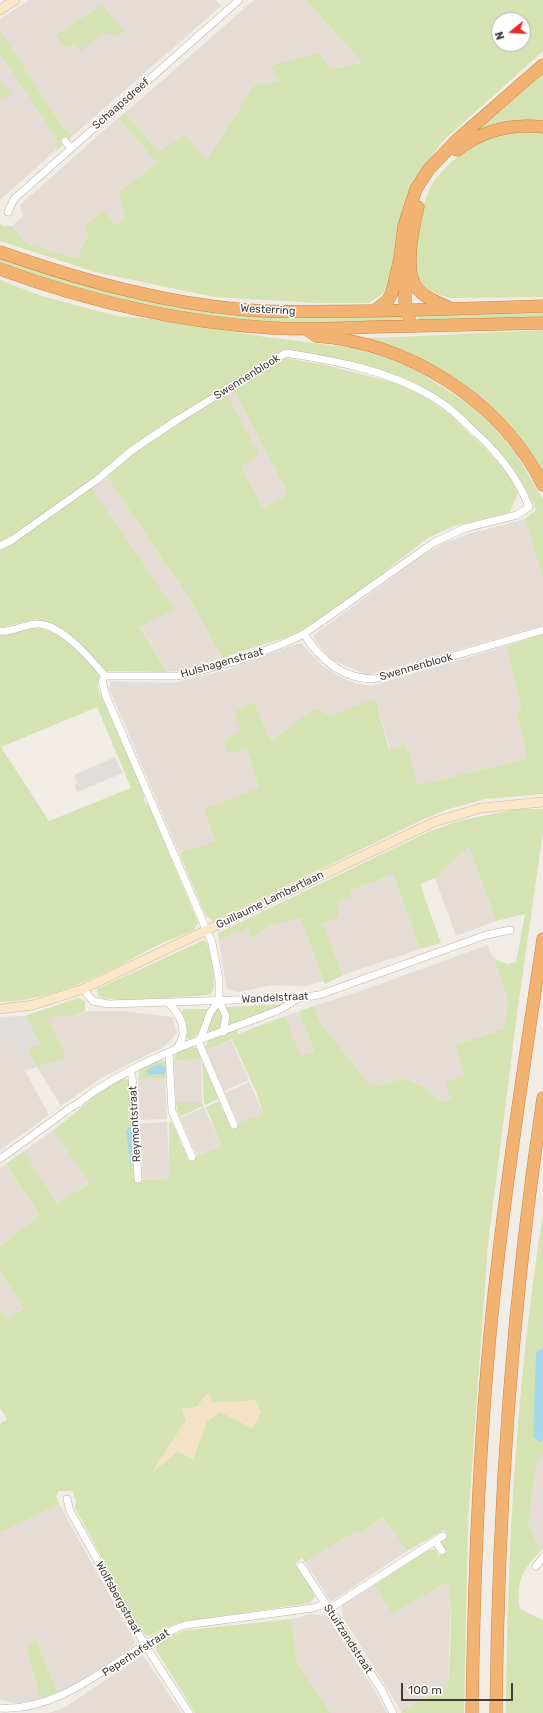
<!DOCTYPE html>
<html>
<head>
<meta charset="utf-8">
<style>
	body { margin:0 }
	#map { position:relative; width:543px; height:1713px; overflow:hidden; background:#f2ece6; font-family:Rubik,sans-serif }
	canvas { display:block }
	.north { position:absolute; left:491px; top:12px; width:40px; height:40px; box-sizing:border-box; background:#fff; border:1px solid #b4b1af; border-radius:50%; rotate:252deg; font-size:11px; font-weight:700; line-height:16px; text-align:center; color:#443c36 }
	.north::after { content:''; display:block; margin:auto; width:14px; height:18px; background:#e92628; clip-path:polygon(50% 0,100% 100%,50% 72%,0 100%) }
	.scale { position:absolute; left:401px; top:1683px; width:112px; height:18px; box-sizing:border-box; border:2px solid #443c36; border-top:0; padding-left:5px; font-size:12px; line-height:14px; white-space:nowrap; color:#443c36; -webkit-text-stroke:3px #fff; paint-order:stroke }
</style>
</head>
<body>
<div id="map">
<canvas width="543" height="1713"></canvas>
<div class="north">N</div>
<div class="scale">100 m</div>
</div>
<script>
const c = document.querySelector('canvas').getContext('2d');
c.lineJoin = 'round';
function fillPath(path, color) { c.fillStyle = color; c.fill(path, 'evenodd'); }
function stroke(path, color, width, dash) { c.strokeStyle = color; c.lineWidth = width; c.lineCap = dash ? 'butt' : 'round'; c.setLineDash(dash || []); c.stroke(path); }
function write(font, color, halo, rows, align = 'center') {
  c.font = font + ' Rubik,sans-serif'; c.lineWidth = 3; c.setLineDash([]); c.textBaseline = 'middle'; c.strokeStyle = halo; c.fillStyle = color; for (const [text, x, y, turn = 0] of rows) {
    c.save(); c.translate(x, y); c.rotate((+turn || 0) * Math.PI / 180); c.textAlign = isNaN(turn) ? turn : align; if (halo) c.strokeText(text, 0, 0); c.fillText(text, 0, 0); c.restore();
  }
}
fillPath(new Path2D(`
	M29,0H216L221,6L77,132L70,133L63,127L0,30V19Z
	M254,0H306L362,63L331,69L270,66L280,81L254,85L207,160L159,152L125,113Z
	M0,54L55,136L57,144L55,151L0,200V99L10,95L0,79Z
	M118,118L157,163L120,192L125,218L116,225L103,210L83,228L88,234L77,258L27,244L12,226L23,217L20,205Z
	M233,388L288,494L263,508L241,466L258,455L225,392Z
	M106,476L190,599L222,658L185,670L167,672L140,626L174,608L91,488Z
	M525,519L543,579V623L541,626L367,675L330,659L314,639V635L420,557L444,543L469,534Z
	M296,644H302L322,665L336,674L354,683L371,686L506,646L521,708L516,711L527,758L418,785L406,744L390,749L375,698L330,717L314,710L271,741L254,702L242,730L246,748L259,788L203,811L216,841L179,853L109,688L111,681L172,683L227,670Z
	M469,847L496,921L456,936L435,878Z
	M393,874L420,949L343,975L323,924L339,917L338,901L349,891Z
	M300,918L324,981L305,986L272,985L239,992L229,990L226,985L219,941L248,928L252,939L268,926Z
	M487,945L494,959L508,1001L504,1029L455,1045L465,1075L451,1099L442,1102L424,1087L405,1078L372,1087L320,1022L314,1006L361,991Z
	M88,1011H121L172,1017L177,1033L165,1046L101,1078L61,1106L37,1067L25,1071L49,1115L0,1150V1017L25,1016L40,1045L38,1067L46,1017L73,1016Z
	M299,1011L314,1051L300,1057L285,1016Z
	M231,1040L249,1080L224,1091L206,1050Z
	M201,1059L202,1103H176L174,1061Z
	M165,1078L167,1119L140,1120L138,1079Z
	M249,1082L263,1113L239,1124L225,1093Z
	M204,1107L221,1146L197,1156L180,1118Z
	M167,1122L170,1179L143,1180L140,1124Z
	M54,1130L89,1182L57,1205L24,1151Z
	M6,1164L40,1215L0,1246V1168Z
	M0,1271L24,1309L8,1319L0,1307Z
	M543,1457V1549L541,1550L528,1525L537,1460Z
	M59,1504L135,1641L132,1647L59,1696L36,1639L26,1646L41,1701L17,1705L0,1699V1533Z
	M384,1517L407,1551L332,1601L330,1600L305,1562L356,1530L360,1534Z
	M448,1582L450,1594V1627L448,1687L401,1711L343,1617L342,1605L374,1585L392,1614Z
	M311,1614L327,1616L375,1691L387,1713H331L297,1663L292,1619Z
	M143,1655L181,1713H48L61,1709L76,1700Z`), '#e5ddd5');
fillPath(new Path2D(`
	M306,0H543V51L442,142L424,167L407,195L399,230L390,289L369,303H318L214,297L95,272L0,241V224L2,226H12L27,244L77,258L88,234L83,228L103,210L116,225L125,218L119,192L157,163L118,118L125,113L159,152L185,135L207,160L254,85L280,81L270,66L318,53L331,69L362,63ZM523,9L515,20H523V44H499V20H514Z
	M102,5L125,32L117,36L104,32L81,51L73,43L67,47L55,35Z
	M0,30L63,127L70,133L77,132L56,151L57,144L55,136L0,54Z
	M543,71V122L471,133Z
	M0,79L11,95L0,99Z
	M520,131L543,134V297L450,298C439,295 425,291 419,280C409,261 421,201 433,183C454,153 485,136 520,131Z
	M0,257L145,299L401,315V322L294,324L212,317L141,305L69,287L0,263Z
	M0,280L42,296L117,316L151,319L266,337L354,348L386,358L417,371L470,405L494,428L515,452L543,500V579L525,519L536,510C518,465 483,433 445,404C430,393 415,382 398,376C362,363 324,355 286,349V358L325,365L397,383L423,396L449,414L485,448L512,479L518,494L510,512L451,527L428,538L367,585L321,618L293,635L222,658L190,599L106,476L91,488L175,609L140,627L167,672L103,671L60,628L36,619L0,628ZM233,388L288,494L263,508L241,466L259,455L226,393Z
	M543,312V317L422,321L414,315Z
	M543,330V472C515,415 457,375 401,350C389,345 375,342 363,338C423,337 483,332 543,330Z
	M25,627C59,626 78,652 100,675L97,686L144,794V801L149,806L198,923L194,930C176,938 158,944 141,954C99,977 49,1001 0,1002V635ZM97,707L131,788L49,821L1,747Z
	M543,634V794L485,799L449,809L424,819L213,921L206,916L179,853L216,841L203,810L259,788L246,748L229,754L223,741L242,730L234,712L254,702L271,741L314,709L330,716L375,698L389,749L406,744L418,785L527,758L516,711L521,708L506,646Z
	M517,809H543V832L518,1007L488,1244L468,1522L464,1713H401V1711L448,1687C450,1655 453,1614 448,1582L392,1614L374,1585L428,1550L435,1549L439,1556L444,1551L441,1544L442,1539L447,1535L444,1530L407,1551L383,1517L360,1534L356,1531L305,1562L302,1558L295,1563L311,1588L315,1598L309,1603L177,1623L148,1636L142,1632L75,1508L76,1501L72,1491H59L56,1496L59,1504L0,1533V1424L7,1419L0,1408V1307L8,1319L24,1309L0,1271V1246L40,1215L6,1164L24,1151L57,1204L89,1183L54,1130L95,1096L123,1078L131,1081L134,1138H132L135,1166V1169H133L134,1180L169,1179V1123L172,1122L183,1148L186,1149L184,1150L188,1160L221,1146L206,1107L219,1101L224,1113H226L228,1116L226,1117L230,1127L263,1113L257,1094L232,1039L206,1050L205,1047L208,1041L236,1029L238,1034L285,1016L301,1056L314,1051L299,1011L314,1006L320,1022L372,1087L405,1078L424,1087L442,1102L451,1099L445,1082L465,1075L455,1045L504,1029L508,1001L494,959L507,964L516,962L525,914L496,921L469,847L435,878L420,884L441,943L420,949L393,874L349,891L351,898L338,901L339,917L323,924L343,975L325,984L300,918L268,926L252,939L248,928L219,941L218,933L428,832L458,821ZM227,1401L220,1412L207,1421L193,1459L178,1451L153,1471L186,1420L182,1409C198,1408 212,1403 227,1401Z
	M204,940C210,943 215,977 214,985C214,990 212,992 208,995C192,996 105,1004 98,996L97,989Z
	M78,998L85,1001V1011L73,1016L47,1017L67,1057L37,1067L28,1050L40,1044L25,1016Z
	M283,1004L284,1006L228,1027V1015L226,1007Z
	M218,1008L223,1013V1024L218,1031L210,1033L207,1029L212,1013Z
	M184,1009H207C208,1018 199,1037 190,1039L186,1037L181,1012Z
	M191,1047L197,1048L200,1053L201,1059L174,1061L176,1053Z
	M159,1060L165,1061C169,1066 168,1072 165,1078L138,1079L140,1069Z
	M202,1060L220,1098L205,1105L204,1102Z
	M176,1103H202L203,1106L179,1117Z
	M543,1213V1348L536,1352L539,1442L543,1440V1457L537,1460L528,1525L541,1550C523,1570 515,1581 520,1609L543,1620V1713H506C507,1545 517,1379 543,1213Z
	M292,1619L297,1663L331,1713H195L156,1650L157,1645L165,1638L187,1630Z
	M36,1639L59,1696L41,1701L26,1646Z`), '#d5e3b2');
fillPath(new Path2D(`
	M208,1392L213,1403L255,1400L261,1412L253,1429L220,1412L207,1421L193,1459L178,1451L152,1473L186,1420L182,1409L196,1408Z`), '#f3e2c5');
fillPath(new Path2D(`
	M115,757L123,773L77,792L74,785L78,784L74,775Z
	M26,1017L39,1044L26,1048L35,1065L23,1069L4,1036L0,1037V1018Z`), '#e0dddb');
fillPath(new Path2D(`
	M160,1064L166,1068V1072L163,1074L149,1075L146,1072L149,1068Z
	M130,1127L132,1131L131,1167L126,1131Z
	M543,1348V1440L539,1442L533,1437L536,1352Z`), '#a7d9ea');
const street = new Path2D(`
	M65,141L71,148
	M8,212L14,199L239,0
	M0,546L12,540L98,479L131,451L177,420L286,353C336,361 387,370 431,396C448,405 462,420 476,433C499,454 518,477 529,507L517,515L465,528L433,543L304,634L282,644L237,661L178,676H105L102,681L106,696L212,943L219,979V1001L226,1016L223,1032
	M0,631C13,633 25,623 39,624C63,626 90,658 105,676
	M304,634C320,659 343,679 374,679L543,630
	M83,989L93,1001L108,1004L298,998L319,995L486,935L510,930
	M169,1003C182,1017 190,1034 175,1050
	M200,1040L210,1013L219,1001
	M198,1041L234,1125
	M169,1053L172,1111L192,1157
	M130,1070L132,1076L138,1179
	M77,1104C136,1058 210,1037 279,1010L297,999
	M0,1159L73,1106
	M67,1499L70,1511L145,1645L189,1713
	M435,1541L442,1551
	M301,1566L381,1689L393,1713
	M536,1566L543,1558
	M329,1609L443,1536
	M0,1708C68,1713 125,1646 185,1625L313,1608L325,1604`);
const secondary = new Path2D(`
	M0,10L15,0
	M0,1009L33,1005L83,989L434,822L481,808L543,802`);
const highway = new Path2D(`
	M457,150C483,130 511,123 543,127
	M418,207C413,227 404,270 416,287C424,298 437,302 448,307
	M0,252C80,280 162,303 247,310C287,313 327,311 368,311C426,310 485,308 543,306
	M405,268V310L409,317
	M0,269C87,301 179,322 271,328C305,330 340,328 374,327C430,326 487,324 543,323
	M374,311L388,300L392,293L400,258L404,226L416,189L429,169L457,140L543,65
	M309,331L316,336C409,343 501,401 543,485
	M472,1713C474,1574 479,1434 494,1295C507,1176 525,1058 543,939
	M496,1713C498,1507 512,1302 543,1098`);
stroke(street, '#bcb3aa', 8);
stroke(secondary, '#d1ba9c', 10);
stroke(highway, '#d08542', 13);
stroke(street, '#fff', 7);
stroke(secondary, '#fae6c8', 9);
stroke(highway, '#f2b271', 12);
write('11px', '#443c36', '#fff', [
	["Schaapsdreef",121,104,-41],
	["Westerring",268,310,3],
	["Swennenblook",247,377,-32],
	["Hulshagenstraat",222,663,-16],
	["Swennenblook",416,667,-16],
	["Guillaume Lambertlaan",270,900,-26],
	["Wandelstraat",275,998,-3],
	["Reymontstraat",135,1124,-93],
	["Wolfsbergstraat",118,1598,61],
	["Stuifzandstraat",348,1639,57],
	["Peperhofstraat",136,1653,-33]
]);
</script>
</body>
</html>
